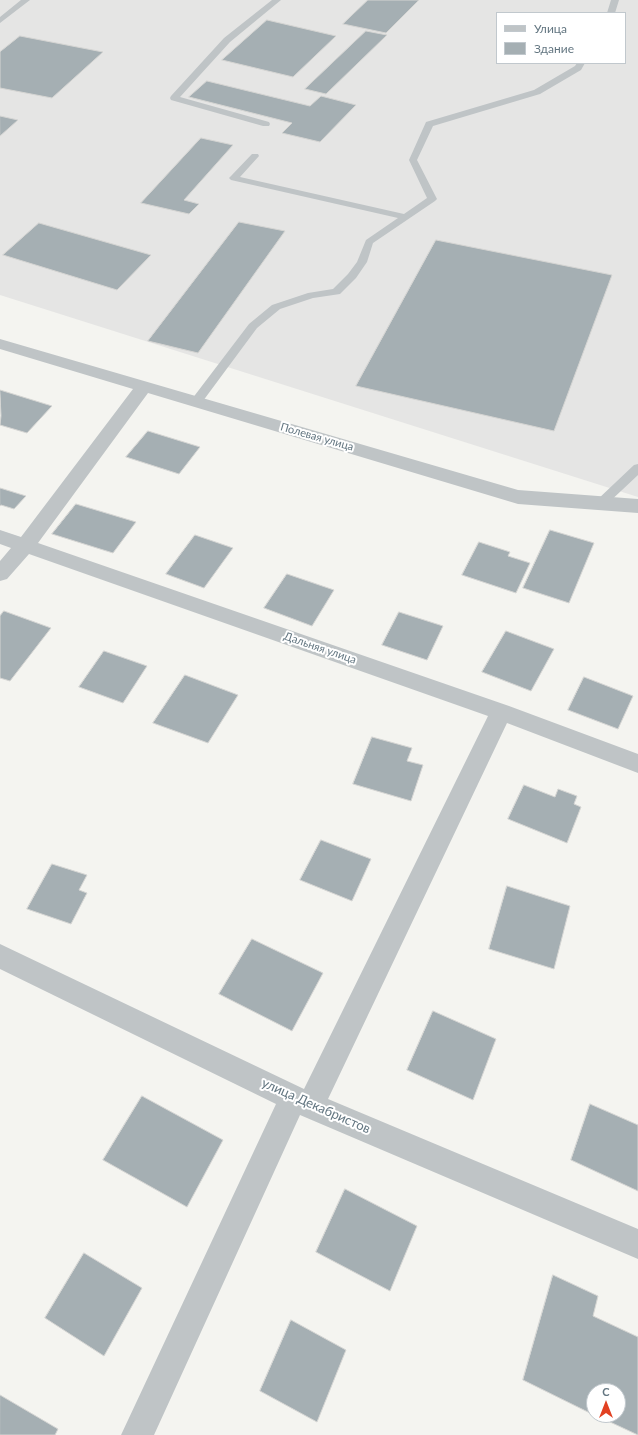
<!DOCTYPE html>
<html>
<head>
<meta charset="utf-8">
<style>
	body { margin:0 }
	#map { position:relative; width:638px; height:1435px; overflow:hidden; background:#f4f4f0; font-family:Lato,sans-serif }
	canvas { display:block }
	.legend { position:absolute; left:496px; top:12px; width:130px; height:52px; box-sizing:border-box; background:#fff; border:1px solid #c1c8cd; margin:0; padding:5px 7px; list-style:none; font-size:12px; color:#637681 }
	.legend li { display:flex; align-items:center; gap:8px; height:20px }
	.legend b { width:20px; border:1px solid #c1c8cd }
	.north { position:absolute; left:586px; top:1383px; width:40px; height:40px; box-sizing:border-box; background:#fff; border:1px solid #c1c8cd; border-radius:50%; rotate:0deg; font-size:11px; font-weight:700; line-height:16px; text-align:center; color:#637681 }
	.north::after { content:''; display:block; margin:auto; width:14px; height:18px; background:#e24122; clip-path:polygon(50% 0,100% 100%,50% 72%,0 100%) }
</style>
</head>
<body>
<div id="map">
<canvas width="638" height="1435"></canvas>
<ul class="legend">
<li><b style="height:5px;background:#bfc4c6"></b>Улица</li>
<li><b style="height:11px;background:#a5afb3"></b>Здание</li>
</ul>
<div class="north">С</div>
</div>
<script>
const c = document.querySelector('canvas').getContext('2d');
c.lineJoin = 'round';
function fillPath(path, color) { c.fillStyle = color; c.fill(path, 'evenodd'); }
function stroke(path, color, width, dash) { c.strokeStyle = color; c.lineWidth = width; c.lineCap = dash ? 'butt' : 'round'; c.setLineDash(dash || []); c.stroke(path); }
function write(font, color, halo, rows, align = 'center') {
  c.font = font + ' Lato,sans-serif'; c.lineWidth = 4; c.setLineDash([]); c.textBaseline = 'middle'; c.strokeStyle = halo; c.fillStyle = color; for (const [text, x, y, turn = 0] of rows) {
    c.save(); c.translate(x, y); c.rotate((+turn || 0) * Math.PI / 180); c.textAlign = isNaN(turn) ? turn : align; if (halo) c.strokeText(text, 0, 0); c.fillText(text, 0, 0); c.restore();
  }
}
fillPath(new Path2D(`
	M0,0H638V497L0,295ZM497,13H625V63H497Z`), '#e5e5e4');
const building = new Path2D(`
	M368,0H419L386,33L343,24Z
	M267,20L336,36L293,77L222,60Z
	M366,31L387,35L326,94L305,89Z
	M20,36L103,52L52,98L0,88V52Z
	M207,81L310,106L321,96L356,105L320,142L282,133L292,123L189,97Z
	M0,116L18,120L0,136Z
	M201,138L233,145L184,200L199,204L189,214L141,203Z
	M239,222L285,231L198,353L148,341Z
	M39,223L151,255L117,290L3,255Z
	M436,240L612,275L554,431L356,386Z
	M0,390L52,406L27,433L0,425L1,416Z
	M148,431L200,447L179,474L126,457Z
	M0,488L26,496L14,509L1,505L0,506Z
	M76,504L136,522L113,553L52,534Z
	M550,530L594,543L569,603L523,588Z
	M195,535L233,548L204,588L166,574Z
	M479,542L510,552L508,556L530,563L516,593L462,575Z
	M287,574L334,590L312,626L264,608Z
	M4,611L51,628L10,681L0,678V616Z
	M399,612L443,626L427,660L382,645Z
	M506,631L554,649L531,691L482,672Z
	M104,651L147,666L123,703L79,687Z
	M185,675L238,695L208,743L153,723Z
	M584,677L633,696L618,729L568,710Z
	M372,737L412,748L407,761L423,765L411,801L353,784Z
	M524,785L555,797L558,789L577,796L574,804L581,807L567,843L508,819Z
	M321,840L371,859L352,901L300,880Z
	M52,864L87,875L79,890L87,893L71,924L27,909Z
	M507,886L570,906L554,969L489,949Z
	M252,939L323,973L292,1031L219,994Z
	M433,1011L496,1039L473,1100L407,1070Z
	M142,1096L223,1140L187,1207L103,1160Z
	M590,1104L638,1125V1191L571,1160Z
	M345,1189L417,1226L390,1291L316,1252Z
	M84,1253L142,1288L104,1356L45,1318Z
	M553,1275L598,1296L593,1316L638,1337V1435L595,1415H618V1391H594V1415L523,1380Z
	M291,1320L346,1350L317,1422L260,1391Z
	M0,1395L58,1429L55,1435H0Z`);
fillPath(building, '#a5afb3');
stroke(building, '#d5d5d3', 1);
fillPath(new Path2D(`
	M21,0H30L0,23V17Z
	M272,0H281L230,42L180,97L269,122L270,124L269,126H263L171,100L170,98L171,96L224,38Z
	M611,0H619L615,13H607Z
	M577,63H585L581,70L540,94L433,126L417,160L437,199L435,201L373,243L367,262L356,278L340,294L313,298L280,309L257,328L200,405H192L190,402L192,399L249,324L272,305L308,293L333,289L348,274L357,262L366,240L398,218L231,180L229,178L231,176L252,154H258L259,156L240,177L404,214L427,198L409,160L426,122L534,90L575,66Z
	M638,464V475L605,506L601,507L597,506L595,503L597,500L634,465Z`), '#bfc4c6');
fillPath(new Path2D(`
	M0,339L518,490L638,499V513L518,504L148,393L38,543L509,706L638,754V773L507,723L328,1099L638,1229V1259L300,1115L154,1435H121L276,1104L0,969V944L304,1089L488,716L29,554L7,579L0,581V561L11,548L0,544V530L21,537L133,389L0,349Z`), '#bfc4c6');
write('11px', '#637681', '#fff', [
	["Полевая улица",317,437,16],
	["Дальняя улица",320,648,19]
]);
write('13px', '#637681', '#fff', [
	["улица Декабристов",316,1106,24]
]);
</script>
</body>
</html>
